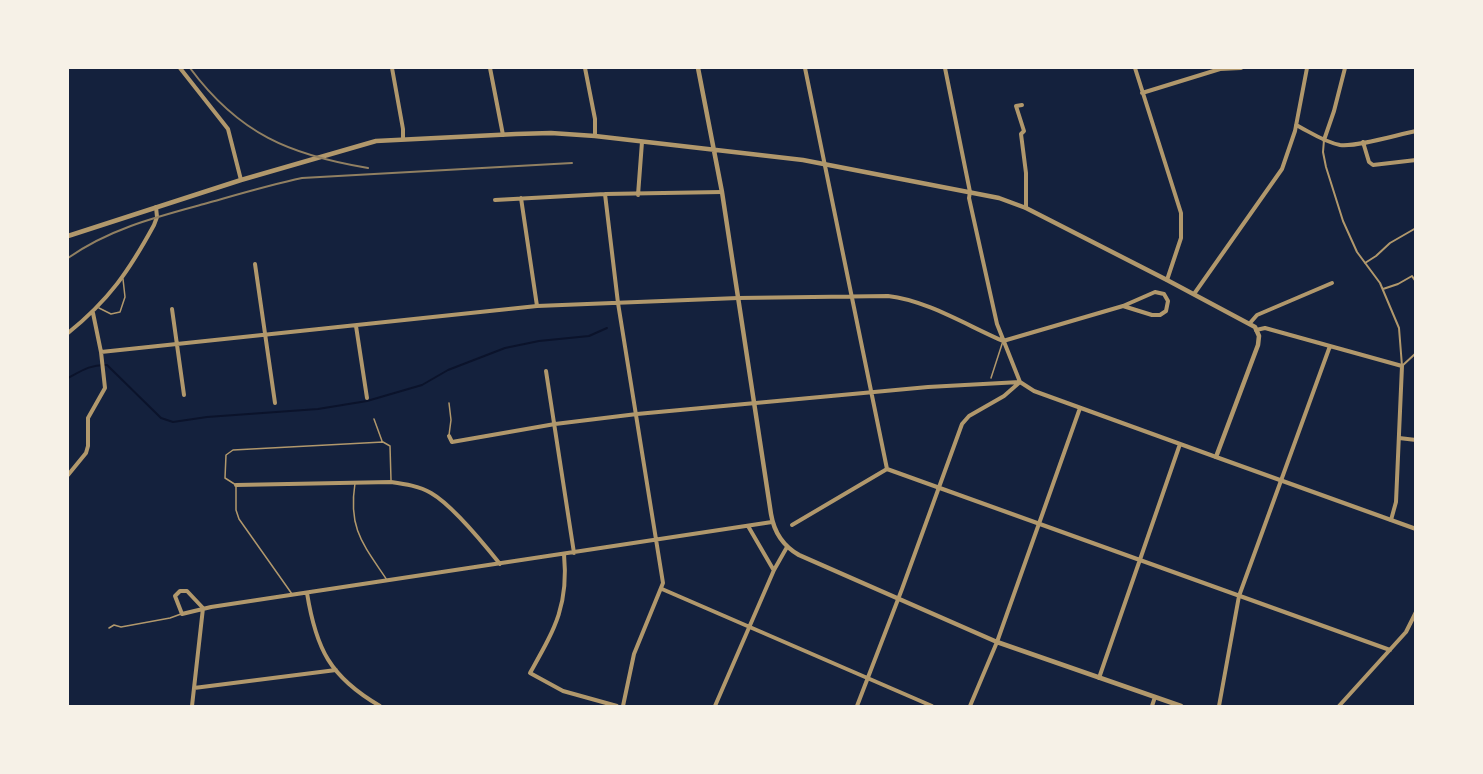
<!DOCTYPE html>
<html>
<head>
<meta charset="utf-8">
<style>
	body { margin:0 }
	#map { position:relative; width:1483px; height:774px; overflow:hidden; background:#14213d; font-family:"Asap Condensed",sans-serif }
	canvas { display:block }
	.frame { position:absolute; inset:0; border:69px solid #f6f1e7; pointer-events:none }
</style>
</head>
<body>
<div id="map">
<canvas width="1483" height="774"></canvas>
<div class="frame"></div>
</div>
<script>
const c = document.querySelector('canvas').getContext('2d');
c.lineJoin = 'round';
function stroke(path, color, width, dash) { c.strokeStyle = color; c.lineWidth = width; c.lineCap = dash ? 'butt' : 'round'; c.setLineDash(dash || []); c.stroke(path); }
stroke(new Path2D(`
	M68,378C81,371 91,364 107,365L161,418L173,422L207,417L318,409L367,401L422,385L448,370L505,348L539,341L589,336L607,328`), '#0b132b', 2);
stroke(new Path2D(`
	M99,308L111,314L120,312L125,297L123,279
	M991,378L1003,341
	M374,419L382,441
	M449,435L451,420L449,403
	M355,483C348,529 363,544 387,580
	M292,594L239,519L236,510V485L225,478L226,455L233,450L383,442L390,446L391,480
	M109,628L114,625L121,627L170,618L181,614`), '#b1986c', 1.5);
stroke(new Path2D(`
	M1324,140L1323,152L1326,167L1343,221L1357,252L1380,283L1399,328L1402,366
	M1365,263L1376,256L1390,243L1416,228
	M1383,289L1398,284L1412,276L1416,282
	M1402,366L1416,353`), '#b1986c', 2);
stroke(new Path2D(`
	M180,68L228,129L241,180
	M392,68L403,129V139
	M490,68L503,135
	M585,68L595,119V136
	M805,68L887,469
	M945,68L970,192L969,198L997,324L1020,382L1034,391L1216,457
	M1135,68L1181,213V238L1167,280
	M1142,93L1220,69L1241,68
	M1022,105L1016,106L1024,131L1021,134L1026,173V208
	M1296,125C1310,132 1324,142 1340,145C1358,147 1396,135 1416,131
	M1324,140L1334,111L1345,68
	M1363,142L1369,162L1373,165L1416,160
	M605,194L618,303L663,583L634,654L623,706
	M638,195L642,142
	M521,198L537,306
	M495,200L605,194L722,192
	M255,264L275,403
	M1194,294L1282,169L1295,131L1307,68
	M172,309L184,395
	M93,313L101,352L537,306L738,298L888,296C926,300 968,326 1003,341
	M1250,323L1257,315L1332,283
	M356,326L367,398
	M1256,330L1265,328L1402,366L1396,502L1391,520
	M68,333C109,300 129,271 154,225L157,217L156,207
	M1003,341L1123,306L1155,292L1164,294L1168,301L1166,311L1160,315H1152L1123,306
	M546,371L574,553
	M449,436L452,442L555,424L637,414L928,387L1020,382
	M1399,438L1416,440
	M68,475L86,453L88,446V418L105,388L101,352
	M236,485L391,482C405,484 419,486 431,493C452,505 484,544 500,564
	M792,525L887,469L1390,650
	M748,526L773,569
	M564,554C569,606 554,630 530,673L563,691L617,706
	M662,589L932,706
	M307,593C316,649 330,677 380,706
	M203,608L187,591H180L175,596L182,614L211,607L772,522
	M1099,678L1180,444
	M194,688L336,670
	M192,706L203,608
	M715,706L774,570L787,547
	M857,706L902,589L962,424L969,416L1004,396L1020,382
	M970,706L997,642L1080,408
	M1152,706L1155,697
	M1219,706L1239,596L1330,346
	M1339,706L1406,632L1416,612`), '#b1986c', 4);
stroke(new Path2D(`
	M698,68L722,192L771,514C774,532 783,546 799,555L997,642L1181,706
	M68,236L241,180L376,141L516,134L551,133L595,136L803,160L999,198L1026,208L1167,280L1255,327L1259,336L1258,345L1216,457L1416,529`), '#b1986c', 4.5);
stroke(new Path2D(`
	M190,68C239,134 290,155 368,168
	M68,258C109,229 156,217 204,204C236,195 269,185 302,178L572,163`), '#918062', 2);
</script>
</body>
</html>
